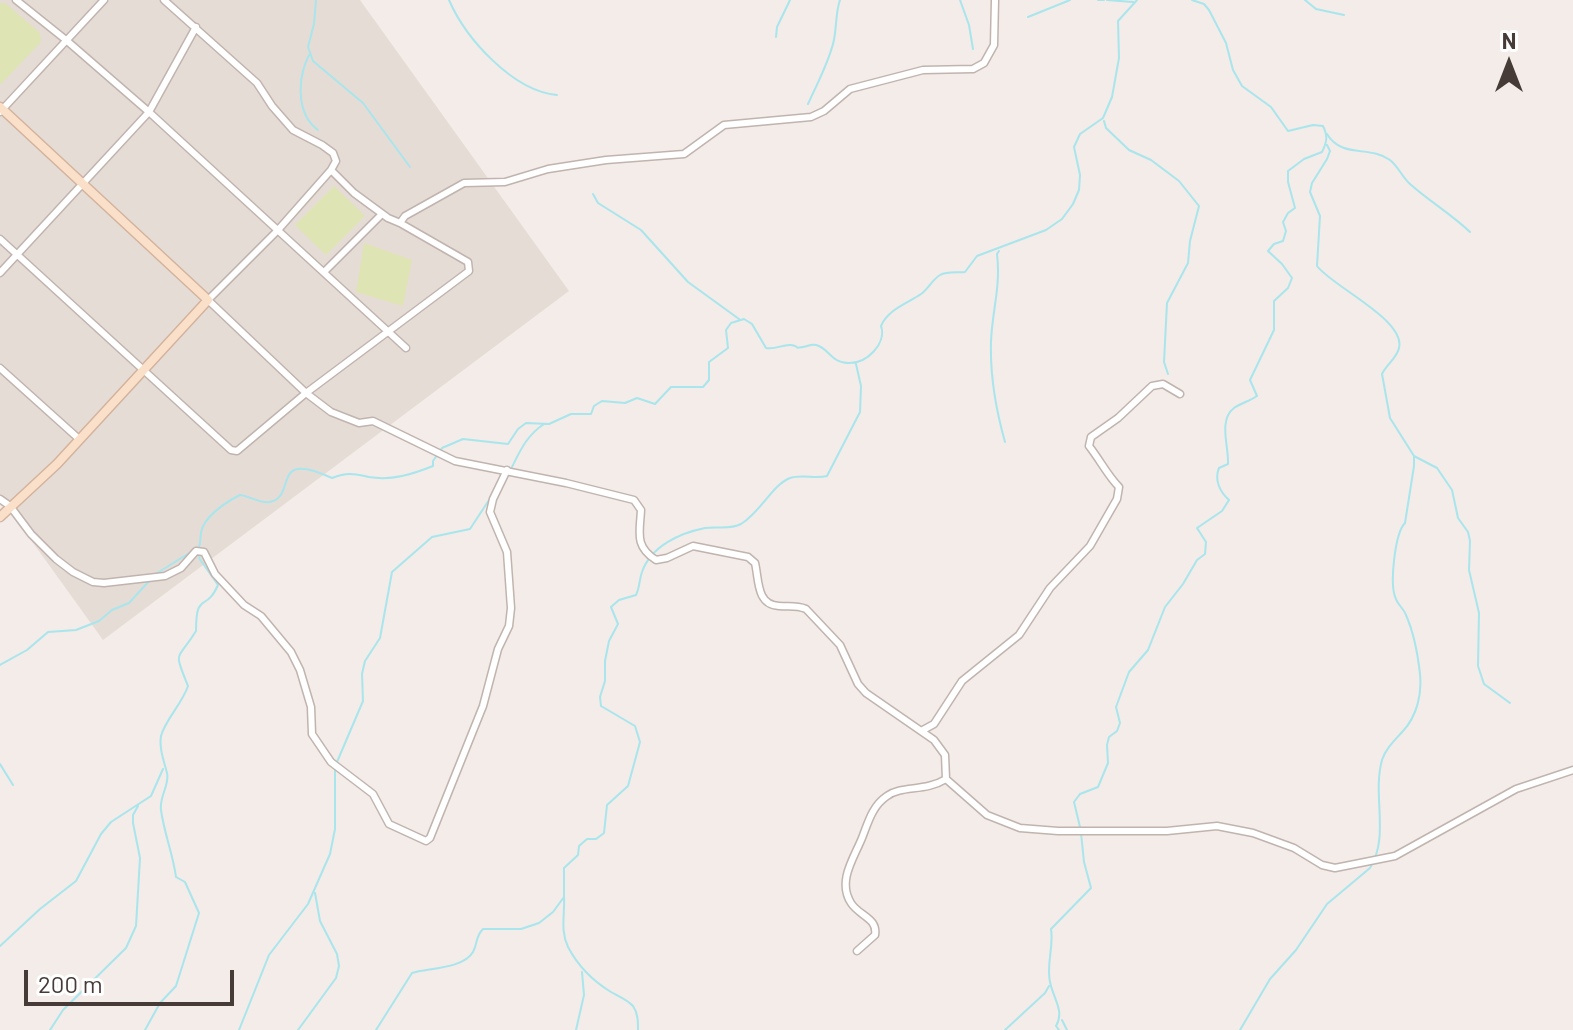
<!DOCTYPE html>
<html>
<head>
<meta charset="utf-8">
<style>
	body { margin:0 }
	#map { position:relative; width:1573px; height:1030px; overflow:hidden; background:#f3ece8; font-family:Barlow,sans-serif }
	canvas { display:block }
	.north { position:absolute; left:1469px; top:24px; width:80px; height:80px; -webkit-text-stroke:6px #fff; paint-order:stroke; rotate:0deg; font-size:22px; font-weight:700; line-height:32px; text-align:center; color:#463b37 }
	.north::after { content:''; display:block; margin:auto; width:28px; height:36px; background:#463b37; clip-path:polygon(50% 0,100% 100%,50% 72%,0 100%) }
	.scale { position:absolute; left:24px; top:970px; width:210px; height:36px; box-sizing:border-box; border:4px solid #463b37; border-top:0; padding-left:10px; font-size:24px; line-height:28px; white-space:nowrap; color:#463b37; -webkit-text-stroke:6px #fff; paint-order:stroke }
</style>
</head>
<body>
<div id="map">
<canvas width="1573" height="1030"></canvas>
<div class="north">N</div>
<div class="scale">200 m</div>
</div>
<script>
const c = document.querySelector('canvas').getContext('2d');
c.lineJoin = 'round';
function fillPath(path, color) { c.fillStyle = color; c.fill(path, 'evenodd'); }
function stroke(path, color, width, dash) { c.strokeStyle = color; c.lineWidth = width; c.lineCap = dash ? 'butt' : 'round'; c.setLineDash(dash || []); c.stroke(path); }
fillPath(new Path2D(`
	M0,0H360L569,291L103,640L0,497Z`), '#e6dcd6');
fillPath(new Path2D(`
	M0,3H5L40,33L41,42L0,85Z
	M334,186L365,216L326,255L295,225Z
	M364,243L412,260L403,306L356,292Z`), '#dee4b3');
stroke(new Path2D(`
	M316,0L314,24L308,47L313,61L363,103L410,167
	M449,0C466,39 513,91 557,95
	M960,0L969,25L973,49
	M1098,0H1104
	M1107,0L1133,2
	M1305,0L1316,9L1344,15
	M1028,17L1070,0
	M776,37L777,27L790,0
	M309,55C298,77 295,113 318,130
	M808,104C817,84 827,66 833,44C837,30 835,14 840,0
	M1104,121L1106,128L1129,150L1151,160L1179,181L1199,206L1190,241L1188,263L1167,303L1164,362L1168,374
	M1327,134C1342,159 1370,145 1390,160C1398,166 1402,177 1410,184C1429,201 1451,214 1470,232
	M593,194L598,203L641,230L688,282L739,319
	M999,251L997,254C1001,287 992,311 991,342C990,375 996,410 1005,442
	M1414,456L1437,468L1452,490L1458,518L1468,532L1470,541L1469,570L1479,613L1478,666L1484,684L1510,703
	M511,469C520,451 526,436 544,424
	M154,575L199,547C201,542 200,538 201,533C203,517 226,502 240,495C250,496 260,504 270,502C298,496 269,449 332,478C348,472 354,474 369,477C392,481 413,474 433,466V461L442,448L463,439L508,444L518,429L526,423L549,424L571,414H591L594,406L602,401L625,403L637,398L655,404L671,387H703L709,380V362L728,348L726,330L731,323L744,319L752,324L766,348C775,350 783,344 791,345C802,347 792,349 803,347C809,346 810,344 816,345C829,348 831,363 848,363C867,364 887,343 881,326C888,309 908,303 921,294C928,289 932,280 940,275C947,271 957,273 965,272L977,256L1046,230L1062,219L1073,204L1079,190L1080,175L1074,147L1080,134L1103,118L1112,97L1119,58L1118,21L1137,0
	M0,665L27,650L48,632L76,630L99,621L112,610L129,603L150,580
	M337,762L363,701L362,674L365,661L380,638L392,572L432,537L470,529L491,497
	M0,764L13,785
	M1080,827L1074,802L1080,794L1098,787L1108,763L1107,745L1109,737L1117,731L1120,723L1116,707L1129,672L1148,650L1165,607L1183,584L1197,560L1205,554L1206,542L1197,528L1222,511L1229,500C1220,492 1214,480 1219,468L1228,464C1229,447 1218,420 1234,408C1241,403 1250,401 1257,396L1250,380L1274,330V301L1288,288L1292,278L1282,264L1268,251L1274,244L1283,241L1286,231L1283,222L1288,213L1295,208L1288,182V171L1304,159L1322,152C1327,142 1328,136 1323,126L1313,125L1288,131L1271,107L1242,86L1233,70L1226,43L1209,10L1204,4L1192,0
	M564,897C565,915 560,930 568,947C578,966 593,981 611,992C618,996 628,1000 633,1006C638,1013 638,1021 638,1030
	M0,946L40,909L76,881L101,834L111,822L151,796L163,769
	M1062,1020L1067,1030
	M50,1030L63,1010L126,948L136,926L140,858L133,823V815L138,806
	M145,1030L160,1003L176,986L199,913L185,882L176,877C173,854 164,833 161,810C159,797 170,784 167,773C164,761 159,749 161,736C165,720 182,704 188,686C173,649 177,662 196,631C196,590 206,613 218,585L199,558L200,555
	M239,1030L269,955L308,904L330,854L335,829V768
	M298,1030L336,978L339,966L337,954L320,921L315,893
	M376,1030L412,973C428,968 463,969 473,952C478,943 475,937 483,929H521L539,923L553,912L564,897V868L578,855L579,846L587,839H596L604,833L607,805L628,786L640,742L635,726L601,706L600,697L605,681V661L609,641L618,624L611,607L619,600L636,595C640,587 639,580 642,572C651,546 680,533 705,528C717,526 730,530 741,524C761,512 772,485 790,478C802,474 815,479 827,476L860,412L861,386L856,364
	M576,1030L584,995L582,972
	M1005,1030L1045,993L1049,986
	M1059,1030L1056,1026C1065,1011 1053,998 1050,982C1046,964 1054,947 1051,929L1091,888L1084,862L1081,833
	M1240,1030L1270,979L1296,950L1327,904L1370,868C1390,836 1372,796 1382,760C1386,748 1395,740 1403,731C1417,716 1422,694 1420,674C1418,656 1413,631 1406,615C1404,609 1398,605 1396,599C1389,585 1395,533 1405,523L1414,466V456L1390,418L1382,374C1386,365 1397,358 1399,348C1406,320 1333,287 1317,266L1320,216L1310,192L1312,183L1327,159L1330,151L1327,145`), '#a8e5ec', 2);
const street = new Path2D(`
	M16,0L66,40L149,112L406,348
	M164,0L257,83L272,106L293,130L322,145L333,153L336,161L331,170L278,230L208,300L306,393L331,412L359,423L373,421L455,461L566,483L634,500L641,510C640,532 634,546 656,560L667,558L693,546L748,557L755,563C759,579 756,605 779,606C789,607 796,605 806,609L840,645L858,684L866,693L934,740L945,755L946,779L987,815L1020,828L1058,831H1167L1217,826L1253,833L1294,848L1322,865L1335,868L1395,856L1516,789L1573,770
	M0,112L104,0
	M400,223L405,216L464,183L505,182L548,169L606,160L684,154L724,125L811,117L824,111L850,89L923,70L973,69L984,63L994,45L995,0
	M0,239L231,450L237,451L306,393L469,271L468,262L400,223L388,218L354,193L331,170
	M324,272L382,214
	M0,273L149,112L196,27
	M0,368L79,439
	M0,499L10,506L31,534L56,559L73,572L93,582L104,583L165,576L181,568L196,551L204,552L215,574L244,605L261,616L291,652L300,670L311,707L312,734L331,762L373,794L389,824L426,841L430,838L483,706L498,649L509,626L511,608L507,552L490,512L493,499L507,470
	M923,730L934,724L962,681L1019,635L1050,588L1090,546L1117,499L1119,487C1108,476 1100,460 1089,446L1091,437L1118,418L1152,386L1163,384L1180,394
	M857,951L875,935C878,918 859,916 851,903C837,881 854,858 862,838C868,823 872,806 887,796C902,785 925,792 946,779`);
const secondary = new Path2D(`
	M0,107L208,300L57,464L0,517`);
stroke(street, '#c1b4ae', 9);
stroke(secondary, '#d3b39d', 11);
stroke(street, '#fff', 6);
stroke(secondary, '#fbe0c9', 8);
</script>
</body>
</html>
